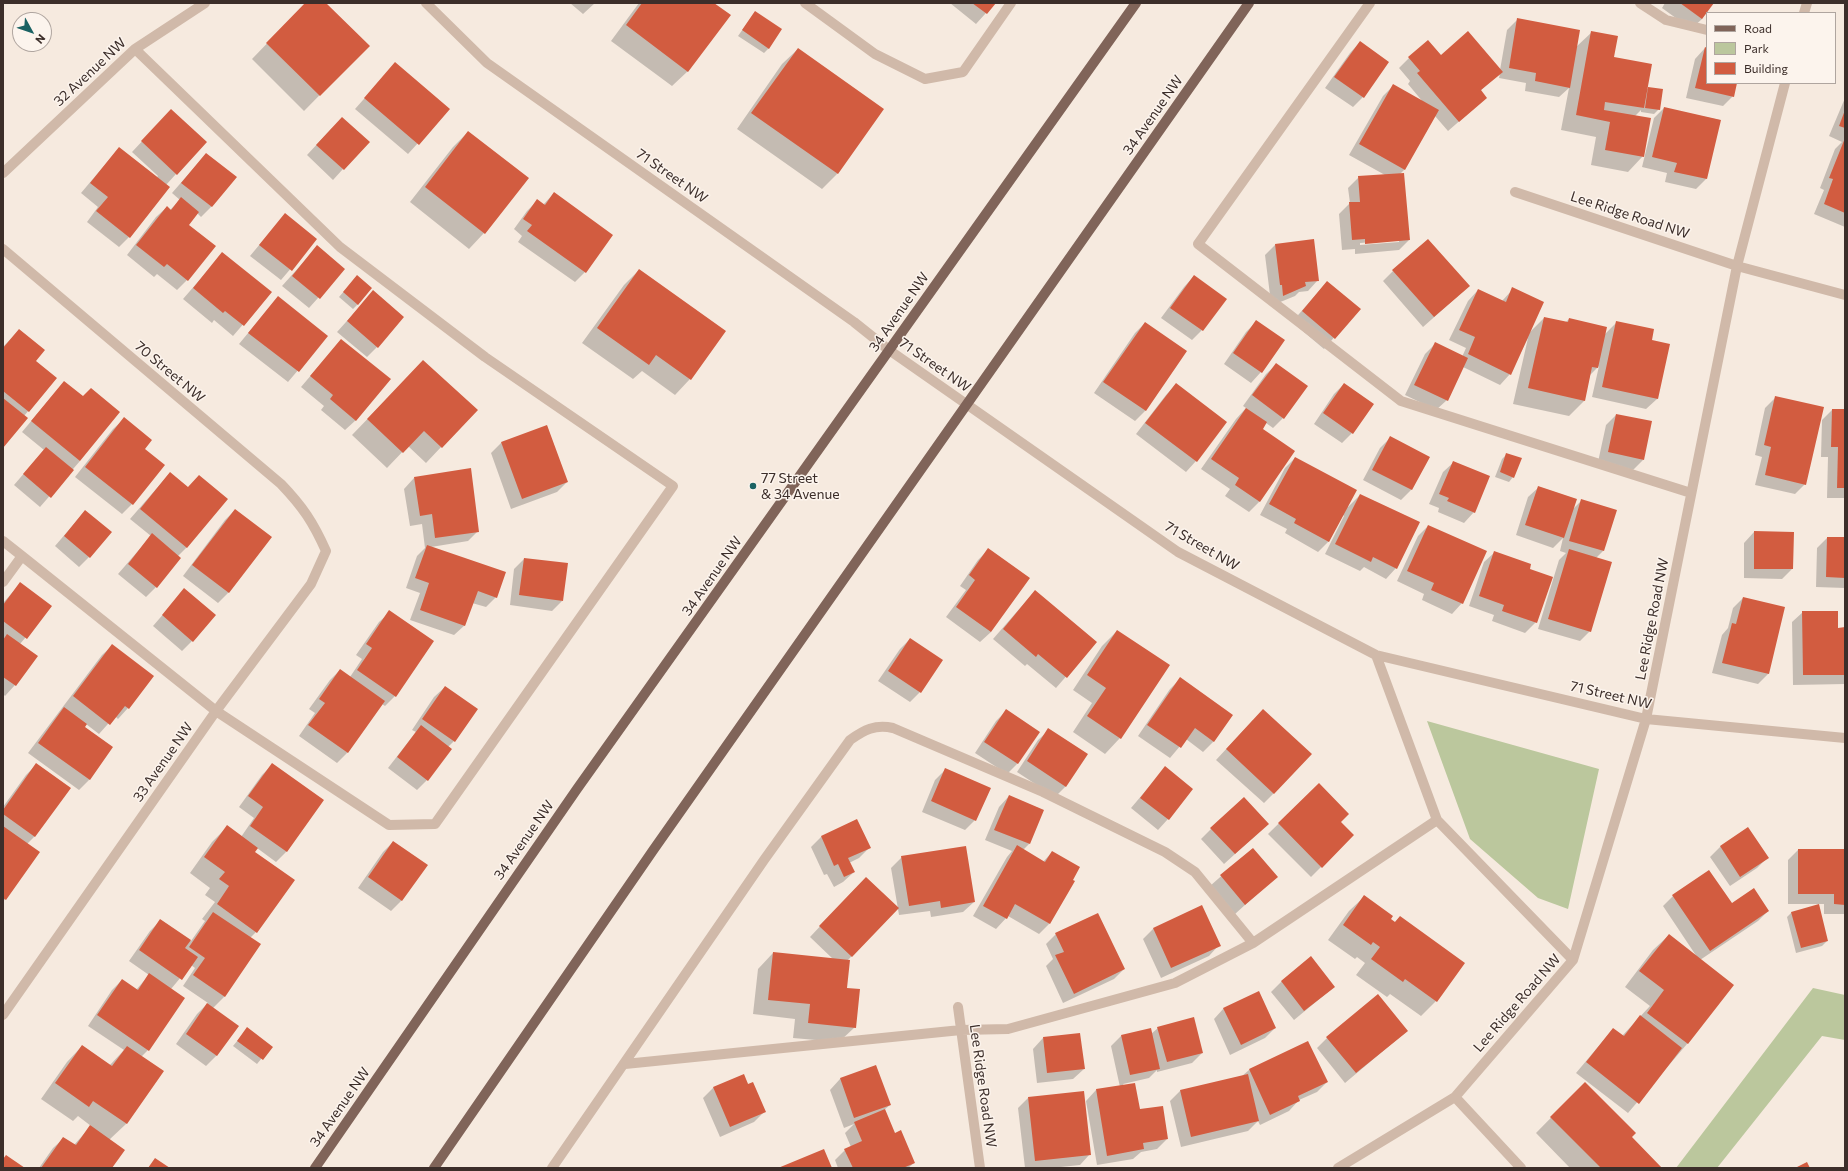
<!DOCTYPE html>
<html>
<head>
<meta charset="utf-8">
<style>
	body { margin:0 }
	#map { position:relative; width:1848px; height:1171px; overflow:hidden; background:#f6eadf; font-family:Commissioner,sans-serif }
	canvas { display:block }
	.frame { position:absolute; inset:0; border:4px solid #3c2e2a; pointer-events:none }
	.legend { position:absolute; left:1706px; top:12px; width:130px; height:72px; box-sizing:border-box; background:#fcf4ed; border:1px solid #afa59f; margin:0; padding:5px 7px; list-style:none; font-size:12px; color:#3c2e2a }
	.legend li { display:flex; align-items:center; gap:8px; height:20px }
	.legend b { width:20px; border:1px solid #afa59f }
	.north { position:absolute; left:12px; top:12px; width:40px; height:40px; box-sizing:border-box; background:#fcf4ed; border:1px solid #afa59f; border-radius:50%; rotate:130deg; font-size:11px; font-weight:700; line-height:16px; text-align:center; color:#3c2e2a }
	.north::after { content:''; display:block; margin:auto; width:14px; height:18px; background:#1a6263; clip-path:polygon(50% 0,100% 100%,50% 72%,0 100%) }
</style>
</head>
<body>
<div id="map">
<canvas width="1848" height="1171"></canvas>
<div class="frame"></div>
<ul class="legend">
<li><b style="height:5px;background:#806459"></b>Road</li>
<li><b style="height:11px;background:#bbc79d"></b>Park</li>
<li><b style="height:11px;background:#d25c40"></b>Building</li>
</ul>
<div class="north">N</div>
</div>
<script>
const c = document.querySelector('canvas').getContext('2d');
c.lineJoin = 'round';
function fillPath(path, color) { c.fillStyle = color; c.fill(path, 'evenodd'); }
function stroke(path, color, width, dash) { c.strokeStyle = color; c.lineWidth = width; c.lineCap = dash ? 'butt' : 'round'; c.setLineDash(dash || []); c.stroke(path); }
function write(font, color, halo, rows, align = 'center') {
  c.font = font + ' Commissioner,sans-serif'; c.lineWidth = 3; c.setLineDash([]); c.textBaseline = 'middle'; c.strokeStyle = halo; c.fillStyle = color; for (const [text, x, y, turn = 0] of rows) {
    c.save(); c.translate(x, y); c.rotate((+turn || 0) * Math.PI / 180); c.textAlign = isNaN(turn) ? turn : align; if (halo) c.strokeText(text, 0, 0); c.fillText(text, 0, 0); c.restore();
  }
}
fillPath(new Path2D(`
	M1427,721L1599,769L1568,909L1538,898L1470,839Z
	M1813,988L1845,995V1040L1822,1036L1717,1168H1676Z`), '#bbc79d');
fillPath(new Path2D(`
	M306,3H324L368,46L304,111L252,59Z
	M570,3H595L583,14Z
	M639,3H713L688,71L672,86L611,41Z
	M950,3H995L976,24Z
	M1665,3H1713L1702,19L1691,29L1662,8Z
	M755,12L769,48L764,53L738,36Z
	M1518,19L1576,47L1592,32L1613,58L1646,90L1649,88L1659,109L1654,114L1641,112V110L1635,116L1643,156L1628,172L1591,165L1596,137L1561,130L1569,88L1559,97L1525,91L1526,83L1499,78L1500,73L1480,91L1486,98L1448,131L1435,116L1404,170L1400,174L1409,240L1399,250L1355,254V249L1342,250L1339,214L1350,203L1348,188L1359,177L1385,175L1349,155L1383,96L1393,86L1423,102L1408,84L1410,81L1399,68L1409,58L1441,56L1500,70L1507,30ZM1399,240V242L1360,245V243Z
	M1360,42L1363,97L1353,107L1325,88L1350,53Z
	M1705,48L1707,49V83H1736L1733,96L1723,106L1686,98L1695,59Z
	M798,49L882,109L837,174L822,189L737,129L782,64Z
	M395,64L448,110L408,154L355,109Z
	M1845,98V227L1814,214L1824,190L1820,188L1835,149L1842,142L1829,136Z
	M1664,108L1720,120L1706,179L1696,189L1665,182L1667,173L1642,167L1654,118Z
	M161,121L176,174L166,185L129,237L119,247L87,222L98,207L81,193L119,148L157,177L158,176L132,152Z
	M332,128L343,169L333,180L307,155Z
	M468,132L484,233L469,249L410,202L453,147Z
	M206,154L235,177L211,207L201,217L197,213L188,225L187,280L177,290L157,274L154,277L127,255L156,217L167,207L170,210L180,200L172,193Z
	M554,193L585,272L575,282L518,242L522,236L514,229L527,211L537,201L543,205Z
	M285,214L316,239L281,280L250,256Z
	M1313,241L1318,280L1308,291L1299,292L1295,296L1273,305L1272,295H1270L1265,255L1275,245Z
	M317,247L344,269L309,308L282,286Z
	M223,253L270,293L233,336L214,320L212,323L183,299Z
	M639,270L725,331L690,379L675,395L642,371L633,379L582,343L624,285Z
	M1393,271L1458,296L1423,327L1383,281Z
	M1194,276L1202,330L1192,340L1161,318L1184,287Z
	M352,282L358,304L353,309L339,297Z
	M1327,282L1359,309L1324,349L1292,322Z
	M1513,289L1529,333L1544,318L1565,323L1569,319L1605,334L1617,322L1651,341L1669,345L1657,399L1646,409L1592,397L1599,366L1590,375L1584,401L1569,416L1513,404L1528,338L1510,374L1500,385L1463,367L1447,400L1436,410L1405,395L1425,354L1435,344L1462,357L1466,348L1449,340L1468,301L1478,290L1502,301Z
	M373,292L377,347L367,357L337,332Z
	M278,297L327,336L288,382L239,344Z
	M1256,322L1261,372L1251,383L1224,364L1246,332Z
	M1145,323L1186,351L1145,411L1135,421L1094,393L1135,333Z
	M19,330L35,361L55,379L24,416L3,447V347Z
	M341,340L356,420L345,430L321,410L324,406L301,387Z
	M1277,364L1283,418L1273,428L1266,423L1261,429L1294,451L1259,502L1249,512L1225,496L1230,489L1201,469L1236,419L1246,408L1243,406L1266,374Z
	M408,377L476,410L426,463L408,446L387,468L352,435Z
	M64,382L80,461L40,507L14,485L44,450L22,432Z
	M1176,384L1196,461L1186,472L1136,434L1166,395Z
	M1344,384L1352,433L1342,443L1314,424L1334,394Z
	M1776,397L1805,484L1795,494L1755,485L1762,457L1755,455L1765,408Z
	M1832,410H1845V498H1827L1828,457H1821L1822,420Z
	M1616,415L1643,460L1633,470L1598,462L1606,425Z
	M124,419L143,449L132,504L122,514L75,477L113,429Z
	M547,426L567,482L557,492L511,509L491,453L501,443Z
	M1390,438L1428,458L1411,490L1401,500L1363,480L1380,448Z
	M1507,454L1513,477L1509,482L1495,477L1502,459Z
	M1295,458L1348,507L1360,495L1396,568L1386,579L1364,567L1360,571L1325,554L1344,516L1343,515L1329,541L1318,552L1285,533L1287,529L1260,515L1285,468Z
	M1454,462L1474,512L1464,523L1438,512L1439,508L1429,504L1443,472Z
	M170,473L187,547L178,556L156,587L146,597L118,574L151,536L130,519Z
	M414,478L478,531L468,541L431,547L496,597L486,607L472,603L465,625L454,635L410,620L420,593L406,588L417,556L425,548L422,524L410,526L404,489Z
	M1539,487L1573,509L1582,500L1603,551L1596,558L1590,631L1580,641L1538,629L1559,560L1566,553L1560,551L1563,538L1553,548L1516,535L1528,497Z
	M235,510L271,537L228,593L218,603L183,576L225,520Z
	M85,511L89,557L79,567L55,546Z
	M1428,526L1462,603L1452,614L1422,600L1424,594L1397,581L1418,536Z
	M1754,532L1792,569L1782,579L1744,578V543Z
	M1827,538H1845V588L1816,587L1817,548Z
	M988,550L991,632L980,642L946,617L966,590L960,586L978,560Z
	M1495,552L1528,570L1536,622L1525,633L1492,621L1494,615L1469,606L1484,562Z
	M524,559L562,601L552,611L510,605L514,569Z
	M20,584L51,607L20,644L36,656L15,685L5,696L3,694V603Z
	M184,590L192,641L182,651L153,626Z
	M1035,591L1096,642L1056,688L1027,664L1025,666L993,639Z
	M1743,598L1784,608L1768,674L1758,684L1712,673L1722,635L1728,628L1733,608Z
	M390,612L395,696L385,706L382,704L347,753L337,763L299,736L315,713L309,709L330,680L340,670L350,677L362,659L356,655L379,622Z
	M1803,612L1837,629L1845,628V684L1793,685L1792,622Z
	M1117,631L1120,738L1105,754L1073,732L1092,703L1073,690L1102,646Z
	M910,639L920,692L910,702L878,681L900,649Z
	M113,645L128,708L118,719L115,716L99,734L86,724L84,727L112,747L89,780L79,790L28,753L102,655Z
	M1180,679L1214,741L1203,752L1186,739L1170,758L1138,736L1170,689Z
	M445,687L454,741L448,747L427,780L417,790L388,768L416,732L412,730L434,697Z
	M1006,711L1039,732L1017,764L1007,774L975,753L996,721Z
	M1253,720L1274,793L1264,803L1216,760Z
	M1049,730L1086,754L1065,787L1055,797L1017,772L1038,740Z
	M36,765L69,788L34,837L27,844L39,852L3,902V807L26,775Z
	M272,765L323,800L286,852L276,862L257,848L254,852L256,932L250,938L259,944L224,997L213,1008L217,1055L206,1066L176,1044L197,1014L208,1003L183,986L195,968L191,965L171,989L148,1050L141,1057L162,1071L126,1124L109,1140L111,1168H39L53,1148L64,1138L74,1145L91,1126L78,1116L73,1121L41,1099L67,1062L82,1046L109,1066L124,1050L88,1026L112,990L122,980L136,990L149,975L129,961L150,931L161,920L191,941L205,921L202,919L215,902L205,895L210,888L190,873L212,842L227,827L241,837L254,818L239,807L262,775Z
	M1165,768L1168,819L1158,830L1131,808Z
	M945,770L975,820L965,830L922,812L935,780Z
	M1319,784L1340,822L1353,835L1311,877L1268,834Z
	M1009,796L1043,810L1029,844L1023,850L1043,862L1052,852L1073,881L1049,924L1039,934L1008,916L996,929L973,916L1007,857L1012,851L985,840L999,807Z
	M856,820L869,848L859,858L849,863L854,872L843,882L834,887L827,874L824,875L811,847L821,837Z
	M1211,829L1257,834L1224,864L1201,839Z
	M393,842L426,865L401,901L391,911L358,888L383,852Z
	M1721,846L1767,858L1757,868L1730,886L1710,857Z
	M1252,849L1276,877L1235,914L1210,886Z
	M1798,850H1845V914H1824V904H1788V860Z
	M902,857L974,902L963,912L931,917L930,911L899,915L891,868Z
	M856,888L898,908L847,961L846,989L855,1027L839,1042L793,1038L795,1019L753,1014L758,969L773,953L834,960L810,937Z
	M1365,896L1394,923L1400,917L1436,1001L1421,1016L1390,994L1387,997L1356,975L1365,963L1357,957L1355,959L1328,940L1349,911Z
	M1673,896L1768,911L1758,921L1700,960L1733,985L1687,1044L1628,1113L1576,1073L1613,1029L1622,1036L1650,1006L1625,987L1653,950L1669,935L1697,957L1663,906Z
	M1201,906L1219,945L1209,956L1161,978L1143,939L1153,929Z
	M1792,912L1827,941L1822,946L1796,953L1787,917Z
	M1056,934L1124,969L1114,979L1063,1003L1046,966L1053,959L1046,944Z
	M1282,981L1334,987L1294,1020L1271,992Z
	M1224,1008L1275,1028L1265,1038L1230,1055L1214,1019Z
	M1158,1028L1202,1053L1192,1063L1157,1072V1070L1149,1078L1123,1084L1139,1111L1167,1139L1157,1149L1141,1152L1133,1159L1097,1165L1086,1101L1096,1090L1120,1087L1111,1046L1121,1036L1150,1030L1151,1034Z
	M247,1029L271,1047L257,1064L233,1046Z
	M1407,1031L1345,1083L1317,1048L1327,1038Z
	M1043,1038L1084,1069L1073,1079L1037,1083L1033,1049Z
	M876,1066L890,1105L884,1110L895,1135L914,1163L908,1168H838L835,1160L845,1150L851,1147L845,1133L854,1124L844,1128L830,1090L840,1079Z
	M1249,1070L1327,1082L1317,1092L1299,1100L1289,1111L1260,1125L1258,1121L1248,1131L1181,1147L1170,1101L1180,1091L1242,1076Z
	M743,1075L764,1112L754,1122L720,1137L703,1098L713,1088Z
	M1585,1083L1631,1137L1661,1168H1570L1536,1133Z
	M1028,1098L1090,1154L1080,1165L1051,1168H1025L1018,1108Z`), '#0003');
fillPath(new Path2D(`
	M305,3H326L370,46L320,96L266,43Z
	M642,3H714L731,15L688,72L626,25Z
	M972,3H996L987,14Z
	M1680,3H1714L1702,19Z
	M755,11L782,29L769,49L742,30Z
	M1517,18L1580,30L1570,88L1535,81L1536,73L1509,68Z
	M1468,31L1503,72L1481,90L1487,98L1459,122L1417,73L1420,71L1408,57L1428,40L1441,55Z
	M1591,31L1618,36L1614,57L1652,64L1644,108L1605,102L1604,110L1651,118L1644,157L1605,150L1610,122L1576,115Z
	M1360,41L1389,62L1364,98L1334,77Z
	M1705,47L1707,48V83H1737L1734,97L1695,88Z
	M798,48L884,109L838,174L751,113Z
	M395,62L450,109L419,145L364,98Z
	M1393,84L1439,110L1405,170L1359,144Z
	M1648,87L1663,89L1660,110L1645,108Z
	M1664,107L1721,120L1707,179L1674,172L1677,163L1652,157Z
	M171,109L207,142L177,175L141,141Z
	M1845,110V128L1839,126Z
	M342,117L370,142L344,170L316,145Z
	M468,131L529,178L485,234L425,187Z
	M1845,138V213L1824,204L1833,179L1829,178Z
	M119,147L170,187L130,238L96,211L108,197L90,183Z
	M206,153L237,177L212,207L181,183Z
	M1404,173L1410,240L1365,244V239L1352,240L1349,202H1360L1358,176Z
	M554,192L613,235L586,273L527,231L532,225L523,219L537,199L545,205Z
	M181,197L199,212L189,225L216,246L188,281L167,264L164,267L136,245L167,206L171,210Z
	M285,213L317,239L292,271L259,245Z
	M1314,239L1319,281L1305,282L1306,286L1283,296L1282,285H1280L1275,244Z
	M1428,239L1470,286L1434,317L1392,270Z
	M317,245L345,269L320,299L292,276Z
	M222,252L272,292L244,326L225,311L223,313L193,288Z
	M639,269L726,331L691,380L656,355L649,365L597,328Z
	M357,275L372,288L358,305L343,292Z
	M1194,275L1227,299L1203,331L1170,308Z
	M1327,281L1361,309L1335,339L1302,311Z
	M1512,287L1544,302L1511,375L1468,354L1475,337L1459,330L1478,289L1506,302Z
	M373,290L404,317L378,348L347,321Z
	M278,296L328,336L299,372L248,333Z
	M1544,317L1568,322L1569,318L1607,327L1598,368L1592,367L1585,401L1528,388Z
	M1256,320L1285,340L1262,373L1233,353Z
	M1616,321L1654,329L1652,340L1670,344L1658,399L1602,387Z
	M1145,322L1187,351L1146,411L1103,382Z
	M19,329L45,350L36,361L57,378L29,412L3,391V348Z
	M341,339L391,379L356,421L330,399L333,395L310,376Z
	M1435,342L1468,358L1448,401L1414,385Z
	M423,360L478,410L442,448L424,431L403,453L367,419Z
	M1276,363L1308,386L1284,419L1252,395Z
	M64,381L83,396L91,388L120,412L80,461L31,421Z
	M1176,383L1227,422L1197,462L1145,423Z
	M1344,383L1374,404L1353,434L1323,413Z
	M1775,396L1824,407L1806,485L1765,475L1771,447L1764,445Z
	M3,398L28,418L3,448Z
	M1246,408L1267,422L1263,429L1295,451L1260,502L1235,485L1239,478L1211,459Z
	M1832,409H1845V488H1837L1838,447H1831Z
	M1616,414L1652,421L1644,460L1608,452Z
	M124,417L152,440L145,449L165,465L133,505L85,467Z
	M547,425L568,482L522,499L501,442Z
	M1390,436L1430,457L1412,490L1372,470Z
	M46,447L74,470L51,498L23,474Z
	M1506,453L1522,458L1514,478L1500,472Z
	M1295,457L1357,490L1329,542L1294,523L1296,519L1269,504Z
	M1453,461L1490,476L1475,513L1447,501L1449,498L1439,494Z
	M471,468L479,532L435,538L432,514L420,516L414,477Z
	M170,472L188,487L199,475L228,499L187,548L140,509Z
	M1538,486L1577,499L1564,538L1525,525Z
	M1360,494L1420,522L1397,569L1373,557L1371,562L1335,544Z
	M1581,499L1617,510L1604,551L1569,541Z
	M235,509L272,537L229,593L192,565Z
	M85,510L112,532L90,558L64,536Z
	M1428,525L1487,551L1463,604L1431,590L1434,583L1407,571Z
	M1754,531L1794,532L1793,569H1754Z
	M152,533L181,558L157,588L128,564Z
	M1827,537H1845V578L1826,577Z
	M427,545L506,572L497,598L478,591L465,626L420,610L429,583L415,578Z
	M988,548L1030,578L991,632L956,607L975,580L969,575Z
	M1569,549L1612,562L1591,632L1548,619Z
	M1494,551L1531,564L1530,569L1553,577L1537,623L1502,611L1504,605L1479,596Z
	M524,558L568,563L563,601L519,595Z
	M20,582L52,606L27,639L3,621V605Z
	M184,588L216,615L193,642L162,615Z
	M1035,590L1097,642L1067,678L1038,654L1036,657L1003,629Z
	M1743,597L1785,607L1769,674L1722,663L1732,623L1736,624Z
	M389,610L434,641L396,697L357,670L372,648L366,644Z
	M1802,611H1838V628L1845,627V675H1803Z
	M1117,630L1170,665L1121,739L1087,716L1106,688L1087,675Z
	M7,634L38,656L16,686L3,677V640Z
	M910,638L943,660L921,693L888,671Z
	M112,644L154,676L129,709L125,706L110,725L73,696Z
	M340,669L385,701L348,753L308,725L325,703L319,699Z
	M1180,677L1233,715L1214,742L1195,728L1181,748L1147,725Z
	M445,686L478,709L455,742L422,719Z
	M64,707L87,724L85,727L113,747L90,780L38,743Z
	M1006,709L1040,732L1018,764L984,742Z
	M1263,709L1312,754L1274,794L1226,749Z
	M421,725L452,749L428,781L397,757Z
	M1048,728L1088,754L1066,787L1027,761Z
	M36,763L71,788L35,837L3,814V810Z
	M272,763L324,800L287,852L250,826L263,807L248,796Z
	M1165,766L1193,789L1169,820L1140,798Z
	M945,768L991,788L976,821L931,801Z
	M1319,783L1349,814L1341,822L1354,835L1322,868L1278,823Z
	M1009,795L1044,810L1030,844L994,830Z
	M1244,797L1269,824L1235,854L1210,828Z
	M857,819L871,848L848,858L855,872L844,877L838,864L834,866L821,836Z
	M227,825L258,848L255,852L295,880L257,933L217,904L229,886L219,879L225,872L204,857Z
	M3,826L40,852L6,900L3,898Z
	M1748,827L1769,858L1740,877L1720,846Z
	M393,841L428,865L402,901L368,877Z
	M1017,845L1045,862L1052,851L1080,867L1073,880L1075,881L1050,924L1015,904L1007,919L983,906Z
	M966,846L975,902L941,908L940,901L909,906L901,856Z
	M1253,848L1278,877L1245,905L1220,875Z
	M1798,849H1845V905L1834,904V894H1798Z
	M1709,870L1732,903L1754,888L1769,911L1710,951L1672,895Z
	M866,877L899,908L852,957L819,926Z
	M1364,895L1393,916L1391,919L1395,922L1400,916L1465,963L1437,1002L1405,979L1403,982L1371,959L1380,947L1373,942L1371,945L1343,925Z
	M1819,904L1828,941L1801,948L1791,912Z
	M1202,905L1221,946L1171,968L1153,928Z
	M213,912L261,944L225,997L193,975L205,958L189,947Z
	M1098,913L1125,969L1074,994L1055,955L1064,952L1055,933Z
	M160,919L191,940L185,948L198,957L182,980L139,950Z
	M1669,934L1734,985L1688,1044L1647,1013L1664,990L1639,971Z
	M773,952L850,960L847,988L860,989L856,1028L808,1023L810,1004L768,1000Z
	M1311,956L1335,987L1304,1011L1281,981Z
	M149,973L185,998L149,1051L97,1015L122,979L138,990Z
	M1259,991L1276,1028L1241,1045L1223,1008Z
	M1378,994L1408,1031L1356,1073L1326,1037Z
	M207,1003L239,1026L217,1056L186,1034Z
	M1640,1015L1682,1048L1639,1104L1586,1062L1613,1028L1624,1036Z
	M1194,1017L1203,1053L1167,1062L1157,1027Z
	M247,1027L273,1047L263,1060L237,1041Z
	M1151,1028L1160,1069L1130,1075L1121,1035Z
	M1080,1033L1085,1069L1047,1073L1043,1037Z
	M1308,1041L1328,1082L1298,1096L1300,1101L1270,1115L1249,1069Z
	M82,1045L112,1066L127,1046L164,1071L127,1124L93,1101L89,1107L55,1083Z
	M876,1065L891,1105L854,1118L840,1078Z
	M744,1074L748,1084L753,1082L766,1112L730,1127L713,1087Z
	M1248,1074L1259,1121L1191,1137L1180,1090Z
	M1585,1082L1636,1133L1632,1137L1662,1168H1601L1550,1117Z
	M1135,1083L1140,1109L1163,1106L1168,1139L1143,1143L1144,1149L1107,1156L1096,1089Z
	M1084,1091L1091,1155L1035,1161L1028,1097Z
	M885,1109L895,1133L901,1130L915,1163L903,1168H853L844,1149L862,1141L854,1122Z
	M90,1125L125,1150L112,1168H41L63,1137L76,1145Z
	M824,1149L832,1168H778Z
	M6,1155L25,1168H3V1159Z
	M155,1158L170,1168H148Z
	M1807,1162L1810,1168H1795Z`), '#d25c40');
stroke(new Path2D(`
	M426,3L487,63L854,322L889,350L1178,552L1376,655L1646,719L1845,738
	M805,3L875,54L925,79L963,72L1011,3
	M1370,3L1198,244L1401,401L1691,493
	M1640,3L1666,20L1707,30
	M1804,13L1807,3
	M3,173L135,49L205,3
	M1515,192L1737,266L1845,295
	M3,249L281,484C303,507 313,522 326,551L311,584L216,711L3,1015
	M3,541L22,556L3,582
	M22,556L216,711L389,825L435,824L673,486L485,357L340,247L135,49
	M1376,655L1437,820L1573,960
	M958,1007L980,1168
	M625,1064L961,1030L1008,1029L1175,983L1253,943L1437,820
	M1455,1097L1521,1168
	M552,1168L764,860L850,740C864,730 875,724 893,728L1043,792L1165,852L1195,872L1253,943
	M1338,1168L1455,1097L1573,960L1646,719L1737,266L1785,83`), '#d0b9a9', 10);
stroke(new Path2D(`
	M315,1168L577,789L1136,3
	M434,1168L654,849L1249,3`), '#806459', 10);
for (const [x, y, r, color] of [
	[753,486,4,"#1a6263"]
]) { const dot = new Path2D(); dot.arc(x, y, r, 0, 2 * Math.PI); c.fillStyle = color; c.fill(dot); stroke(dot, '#fcf4ed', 1.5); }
write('14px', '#3c2e2a', '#fcf4ed', [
	["32 Avenue NW",90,72,-43],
	["34 Avenue NW",1153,115,-55],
	["71 Street NW",672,176,35],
	["Lee Ridge Road NW",1630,215,18],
	["34 Avenue NW",899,312,-55],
	["71 Street NW",935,365,35],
	["70 Street NW",170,372,40],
	["71 Street NW",1202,546,30],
	["34 Avenue NW",712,576,-55],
	["Lee Ridge Road NW",1652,619,-79],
	["71 Street NW",1611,695,13],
	["33 Avenue NW",163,762,-55],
	["34 Avenue NW",524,840,-55],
	["Lee Ridge Road NW",1517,1003,-49],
	["Lee Ridge Road NW",983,1086,82],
	["34 Avenue NW",340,1107,-55]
]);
write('14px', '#3c2e2a', '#fcf4ed', [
	["77 Street",761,478],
	["& 34 Avenue",761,494]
], 'left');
</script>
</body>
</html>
